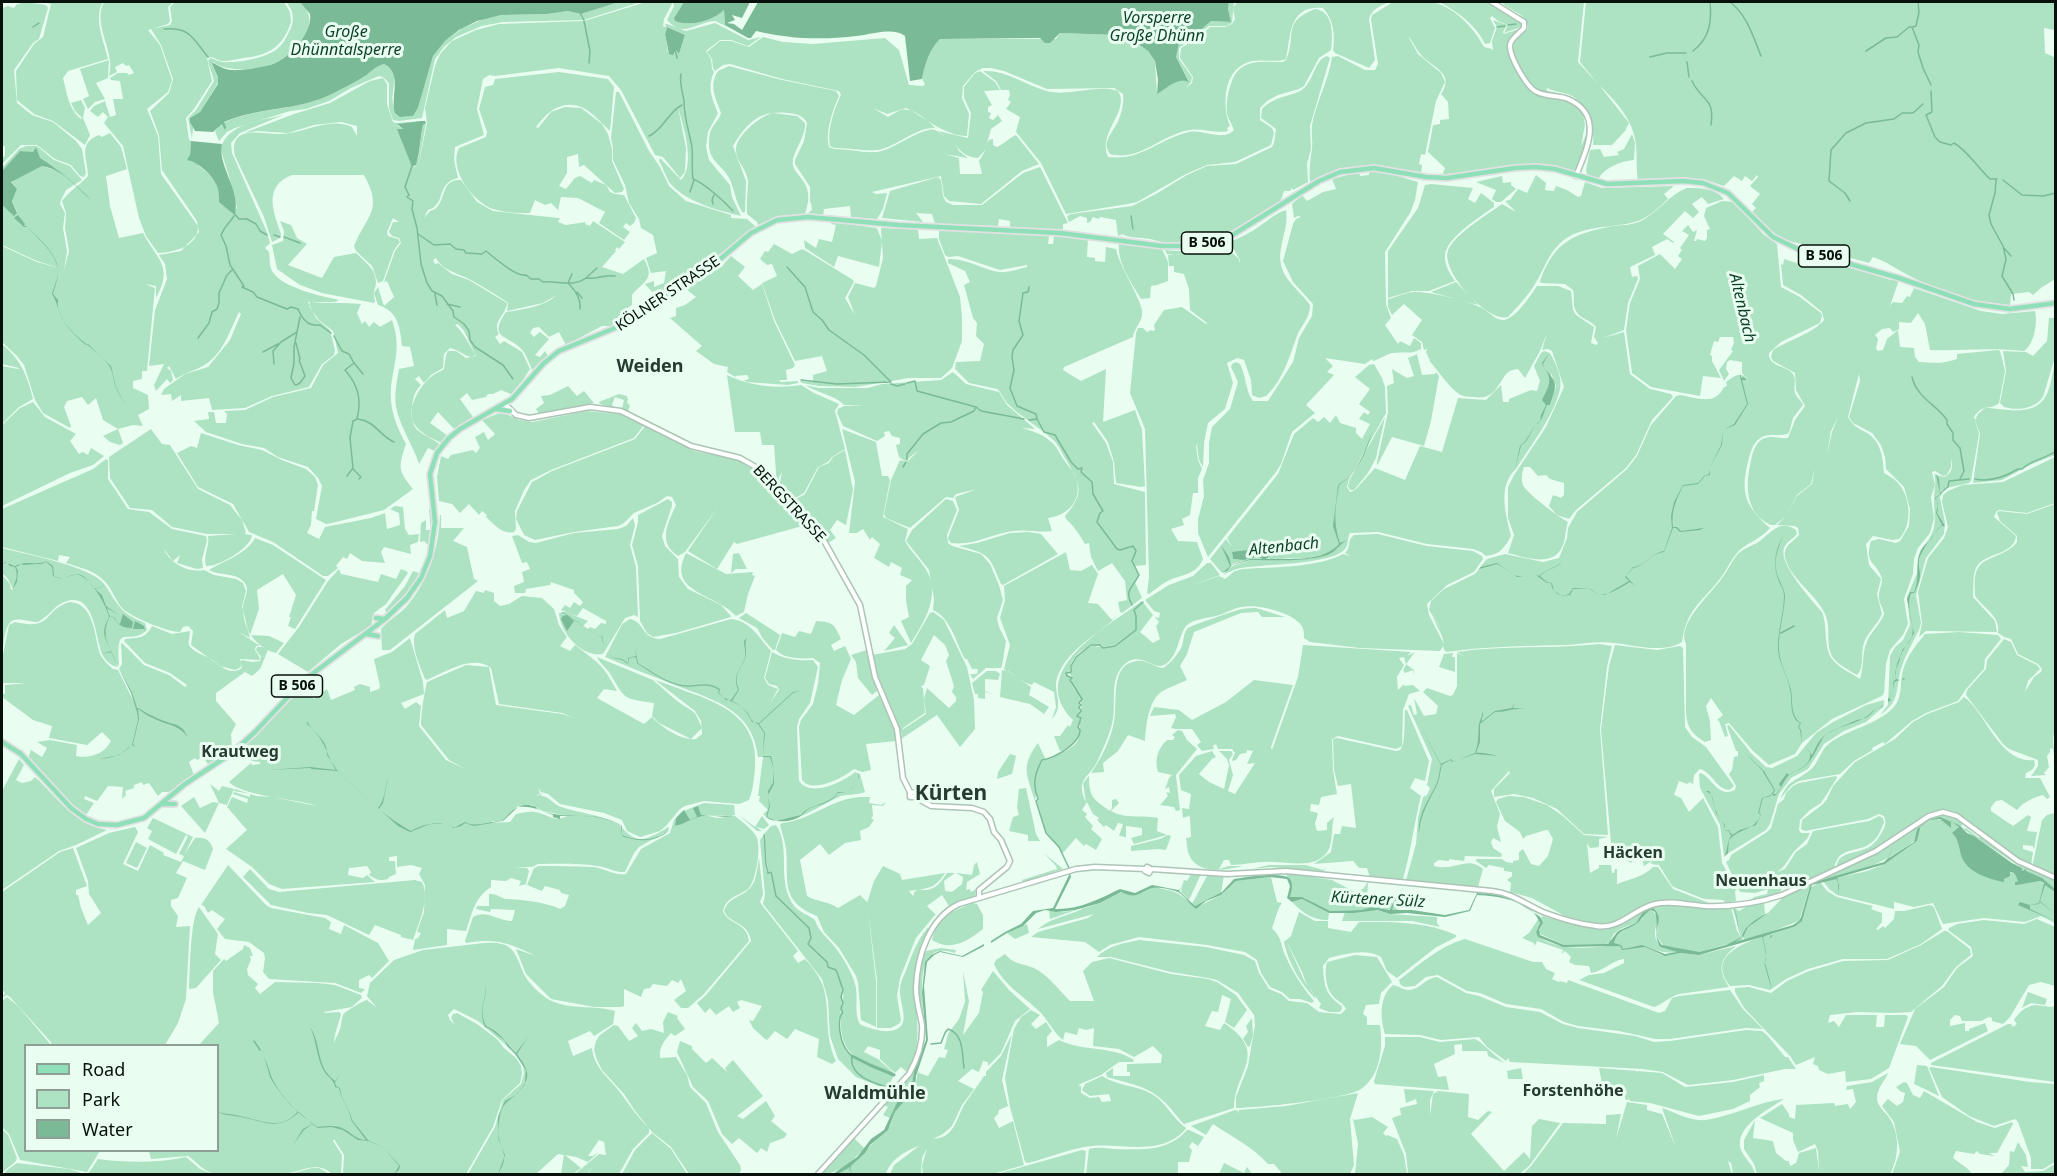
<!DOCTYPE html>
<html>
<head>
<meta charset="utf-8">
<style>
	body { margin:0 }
	#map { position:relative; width:2057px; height:1176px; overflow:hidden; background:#e9fef1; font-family:"Noto Sans",sans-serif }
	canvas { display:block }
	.frame { position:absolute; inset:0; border:3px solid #07100b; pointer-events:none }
	.legend { position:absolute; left:24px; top:1044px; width:195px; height:108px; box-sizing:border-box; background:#e9fef1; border:2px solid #8f9f95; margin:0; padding:8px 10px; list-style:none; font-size:18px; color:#07100b }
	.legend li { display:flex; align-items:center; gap:12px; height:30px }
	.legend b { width:30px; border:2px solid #8f9f95 }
</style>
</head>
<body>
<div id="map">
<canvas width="2057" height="1176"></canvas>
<div class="frame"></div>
<ul class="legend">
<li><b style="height:8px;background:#8fe0b9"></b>Road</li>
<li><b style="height:16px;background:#ade2c3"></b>Park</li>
<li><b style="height:16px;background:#7bba97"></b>Water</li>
</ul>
</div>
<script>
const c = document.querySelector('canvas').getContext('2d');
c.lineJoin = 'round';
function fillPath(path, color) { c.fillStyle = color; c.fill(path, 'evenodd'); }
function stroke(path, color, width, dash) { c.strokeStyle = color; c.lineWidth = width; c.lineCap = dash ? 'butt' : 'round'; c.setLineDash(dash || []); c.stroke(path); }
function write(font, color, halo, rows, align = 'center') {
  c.font = font + ' "Noto Sans",sans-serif'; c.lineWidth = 6; c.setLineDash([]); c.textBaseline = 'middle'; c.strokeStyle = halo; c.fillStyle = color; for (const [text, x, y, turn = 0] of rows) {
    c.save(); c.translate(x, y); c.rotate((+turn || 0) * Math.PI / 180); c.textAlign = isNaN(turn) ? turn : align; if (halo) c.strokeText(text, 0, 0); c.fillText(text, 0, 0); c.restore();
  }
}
fillPath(new Path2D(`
	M26,2L46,5L48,8L39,39L33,43L14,70L17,103L32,115L53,122L76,141L82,149L86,173L84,177L80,176L71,165L55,159L37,145H21L2,164V159L5,155V147L2,144V8L8,6L14,8L17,4Z
	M42,2H103C93,18 104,41 108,59L68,71L63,78C67,93 68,108 81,119L82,118L75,111L71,103L81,100L85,108L83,118L90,135L85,145L53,121L34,114L17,100L16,71L34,44L43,37L51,4Z
	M104,2H173L168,7L170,21L168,24L148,30L160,45L172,80L168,92L147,109L158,136L161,174L198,226C198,247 175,252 158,253L146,236L139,218L123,146L104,123L108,117L103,112L98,117L90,111L94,106L105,101L110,117L116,115L113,99H123L120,81L111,80L110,78L118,73H127L129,75L134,73L129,65L126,66L123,63L115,67L117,72L109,76C110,71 111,66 110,61C108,42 94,20 104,2Z
	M175,2H284L290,12L291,22C283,47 268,56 243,58C237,59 230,61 224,61C216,61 214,55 207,58L212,81L194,109L186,118L189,140L191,141L190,155L192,160L215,179L222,204L232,213L237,208C234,190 228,174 223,157C222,155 221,150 221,148C227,124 260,121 283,115L240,133L231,143L232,153L267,232L270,243L265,248L269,252C270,258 269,265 272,271C282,288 321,296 339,300L335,302H308L316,318L330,330L335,350L334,355L322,364L309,387L272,396L245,408L212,410L209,398L181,401V395L172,401L171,394L161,395L164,389L185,374L208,367L230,340L241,314L239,312C230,330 224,352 206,364C196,371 185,372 176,379L169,366L167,368L171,371L173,380L170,383L167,379L156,391L154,385L164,364L149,366L155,310L167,279L165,264L159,255L181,251L199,232L197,221L162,170L159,135L150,111L169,93L173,79L161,45L151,29L170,25L172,21L170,7Z
	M286,2H300C324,24 298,51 275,63C262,70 225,73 213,62L211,63L218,77V83L200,112L190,118L193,128L192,139L188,118L196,110L214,81L208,61L210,58C215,59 219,62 224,62C238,63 268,58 278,48C283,44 286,38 289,32C295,21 294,11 286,2Z
	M619,2H641L584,20L503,22L482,26L456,37L444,47L435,59L422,118L399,121L393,120L389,108V83L383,77L379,76L351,88L329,101L306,109L290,111L235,128L227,132L219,141L215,131L222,123L225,128L223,123C258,107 298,111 332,94C343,88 354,83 365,76C371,71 376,66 384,64C402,72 390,90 393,104C394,108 398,113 400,117L413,116L418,108L433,56L445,41L463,28L486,18L501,15L547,14L568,11L581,14Z
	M646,2H671L672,4L664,19L663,26L667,28L665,34L668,52L674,54L676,50L679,54L685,35L666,26L665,24H667L686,31L715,23L748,40L761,37L748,46L731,40H720L706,51L711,59L712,69L714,72C707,87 712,99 718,113L708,132L706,147L709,160L730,185L732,197L741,216C717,210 685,202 669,182C665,175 663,167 659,161L660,158L681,180C696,165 683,125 678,107L686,148L685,172L680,178L663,157L655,155L621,90L609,76L559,68L495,76L489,75L483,79L477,109L484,135L455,147L454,160L458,178C435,183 447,205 428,210L424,218L430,211C448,207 438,178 461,180L477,202L493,211L558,218H560L558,222L566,225L586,222L585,224L590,226L593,221L625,242L619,249L617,247L615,250L616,251L602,267L623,274L644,259C656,280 643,281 632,295V305L621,312L624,320L613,326H602L566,345L559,332L549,337L539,327L533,328L530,333L534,337L540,332L549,339L535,355L540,357L545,351L548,356L532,370C530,365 527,357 524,352C511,334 486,341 506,312C524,309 544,307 557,295L543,303L507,311L508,303L504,300C493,293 482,286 471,280C458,273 443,271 436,258L433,260L435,264L438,263L452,274L469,280L507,303C506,316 492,320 499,334L495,337L500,344L504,341L522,352L530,369L523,380L511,394L501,390L493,394H488L486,397L472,400L467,393L460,399L473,417L454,429L438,412L430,423L448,436L442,443C433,439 421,434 415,425C404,411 420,385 432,376C436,373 440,372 444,369L446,355L448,351H456L466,358L476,356L464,331L458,324L455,325C463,332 469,344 475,354L474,357C464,357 460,350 450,348L444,354L443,368L431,375L424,383L419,376L415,379L421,385C414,392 413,398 412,407C409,434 424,432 441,445L437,452L428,448L419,464C413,445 400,427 396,407C394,394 397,381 399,369L414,366L410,347L402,346C400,327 398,311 378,305L374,293L378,287L384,306L394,297L387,281L384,282L395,251L401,243L399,238L392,236L389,232L393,222H399L393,218L387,232L388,236L398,239L400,242L394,250L383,281L378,283L372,266L356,251L354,246C366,216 384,211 364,175H292C263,186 273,211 281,234L280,238L272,242L264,217L235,156C233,148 233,140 241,135C252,130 267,134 278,134C303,135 327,116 352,127L357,136V126L341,122L314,125L288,133L257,131L244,133L294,114L330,103L370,81L383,78L387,84V104L393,122L396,123L424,121L397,125L404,130L398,129L412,167H415C421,155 420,138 423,125L426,123L418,168L427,123L425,108L435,66L440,54L452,41L476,30L499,24L584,21Z
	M673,2H684L674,18L675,21C690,27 712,21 724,10L725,25L736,31L715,21C696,22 684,39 667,20L674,6Z
	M1229,2H1234L1232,23L1226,26H1209L1179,48V59L1192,77L1191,82L1186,88L1192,83L1193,77L1180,58L1181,48L1199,37L1210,27H1225L1232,24L1235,19L1233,8L1237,2H1389C1380,6 1372,9 1369,19L1375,60L1369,68L1335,53L1333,50C1335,35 1334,20 1323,8C1288,5 1291,36 1286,59C1277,63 1264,59 1253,61C1224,66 1221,103 1230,126L1227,128L1228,131C1216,134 1203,128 1190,130C1162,134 1140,162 1110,154C1100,141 1115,131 1119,119C1122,111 1124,102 1123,94L1114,88L1047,89L1004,71L991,68H983L975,72L963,86L962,98L969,114L967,136C942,135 927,118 906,108L887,114L873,108L888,117C892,115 897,111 901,110C912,107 928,120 935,128C917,127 900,144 882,149C868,153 849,147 834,148L830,146C827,131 834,109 841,95L839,91L782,79L730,64L723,65L715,71L713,68L712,59L707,52L720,41H731L749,47L763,37L783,42L813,44L885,38L899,50L909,85L923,86L925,84L922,79C925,64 929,50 940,39H1056L1060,33L1117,35L1132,39L1147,50L1155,61L1157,94L1176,81H1189L1176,57L1178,45L1195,35L1211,21L1231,22L1228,9Z
	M1393,2C1405,2 1419,0 1431,2C1453,5 1475,29 1484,47L1492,49L1493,51L1492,41L1497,27L1493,20L1507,25L1503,32L1504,34L1522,28L1523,23L1522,28L1511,40L1510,53L1526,85L1536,93L1571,102L1583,113L1585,125L1581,146L1586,135L1587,120L1589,135L1576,172L1555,166L1524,165L1522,164V166L1448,176H1432H1442L1445,168L1428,152L1433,125L1440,124V120L1449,119L1448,102L1441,94C1455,74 1434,68 1422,56C1416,50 1413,41 1408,36L1418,54L1441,73L1445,82L1436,101L1425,155L1421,154L1419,164L1422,165L1421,174C1374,168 1358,158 1312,183L1310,182C1309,167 1310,163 1312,149C1313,141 1311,133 1312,125C1316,102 1329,80 1332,57L1338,56L1365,70H1375L1378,64L1371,19L1372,15Z
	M1439,2H1490L1522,23L1521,27L1504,33L1508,25L1498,21L1492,16L1490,18L1495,28L1490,43L1485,44C1476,25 1457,11 1439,2Z
	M1501,2H1584L1578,62L1598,84L1580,62L1586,2H2055V30L2044,28L2045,53L2056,58L2055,279L2041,288L2033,295L2029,292L2011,294L2010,307C1974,307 1938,291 1906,274C1895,268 1885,261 1873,257L1869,263L1783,239L1766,227L1752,212L1756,208L1752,204L1760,194L1750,186L1758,177L1757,175L1752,181L1745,176L1742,181L1734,176L1724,186L1703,179L1638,181C1636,167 1637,155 1636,145C1634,121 1616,101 1600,86L1629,123L1625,131L1612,145H1593C1595,127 1588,104 1570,95C1563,92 1554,92 1547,88V91L1567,95L1578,103L1541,92L1533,88L1524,76L1513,50L1514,40L1528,29C1528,13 1511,12 1501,2Z
	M1315,9C1334,11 1333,36 1331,50L1319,58L1304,86L1299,89L1278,95L1267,101L1260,108V120L1272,128L1274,133L1271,145L1235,162L1207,165L1186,174L1137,202L1128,204L1066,214L1041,163L1016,132L1020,117L1006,109L1011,102L1008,100L1010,95L1009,90H1001L996,81L983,71C1007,70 1025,85 1047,91C1069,97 1096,84 1118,91C1131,110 1097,132 1108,157C1142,161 1158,139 1189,132C1203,129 1223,142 1234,130C1232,124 1228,119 1227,113C1226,102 1228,91 1232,81C1240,58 1263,62 1283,62L1286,60C1297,36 1281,22 1315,9Z
	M1327,56L1330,58L1310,126L1311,149L1307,164L1308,182L1293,190L1292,188L1290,191H1284L1281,200L1283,201L1309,185C1262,216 1212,257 1154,240C1144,237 1131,239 1122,234L1118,236L1116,220L1100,217L1099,219L1093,217L1090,222L1087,223V218L1080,216L1069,222L1067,216L1071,214L1132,206L1156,194L1187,175L1207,166L1236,164L1272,147L1274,143L1276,129L1261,118L1262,109C1276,94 1296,97 1305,87C1314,78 1315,60 1327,56Z
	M109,60L108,78L96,83L105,99L95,102L88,109L83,99L89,96L80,69Z
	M729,66L782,80L836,91L839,96C833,109 825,132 829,147L834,149C848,149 863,153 877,152C894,150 923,126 935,130C941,133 949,140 954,144L938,131L968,138L971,113L964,98V87L975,73L980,71L995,82L1000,90L984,91L992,105L988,107V112L991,113L989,118L993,120L998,115L1002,121L991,129L987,143L989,140L993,139V145L997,147C1004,144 1009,138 1016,135L1039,164L1022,171L981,204L949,201L944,196L941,176L872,192L876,194L887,193L883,209L877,219L851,217L850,206L824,209L823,216L809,214V212L812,210L811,203L810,202V187L795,164V160L804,141L807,123C802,114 796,114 787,113C759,110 747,123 733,146L746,181L745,212L743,213C736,203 735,193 731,182C723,162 704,163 710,133C712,125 719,121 721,113C716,98 708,86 718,71ZM955,144C961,153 967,157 978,158L986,149L979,161L982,174H960L959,158L944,154L968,158L959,151Z
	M559,72L608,79L614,87L610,131C602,124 592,111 581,107C561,99 546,113 536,127L538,128L551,112L565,107L581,108L602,124L608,134L612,149V161L624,189L622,192L615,193L584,165L579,167L578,154L567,157V173L559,186L566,189L575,178L580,176L592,183L594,180L606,185L610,192L615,194L624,195L636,218L634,223L630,226L626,223L623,227L630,232L624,240L599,223L605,212L578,198L561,197L558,210L551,203L545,205L535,200L530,213C518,213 505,213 493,209C473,202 448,169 459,148L486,137L487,132L479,109L485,87L493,85L495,79Z
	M616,92H619L649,151L660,167L669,186L686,201L731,215V218L747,219L756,227L661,298L657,290L652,292L645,284L654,281V287L664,283L666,271L651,273L646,258L657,253L653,235L641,228L639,219L629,203L625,185L613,160V149L611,138Z
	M773,113L797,116L805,123C806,138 791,153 793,165C794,170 798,174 801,178C810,189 810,199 805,214L777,216L758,225L757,222L747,214C746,203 748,192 748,181C747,170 737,162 736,151C734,137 761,115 773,113Z
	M110,133L121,147L127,169L106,176L110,206L119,238L143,233C157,260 174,266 156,298V286L145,284L155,288L147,371H142V379L133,381V388L148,395L149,409L138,415L143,426L133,425L118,429L123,443L120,445L110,442L103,436L118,429L103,420L96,398L88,405L82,397L67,401L64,407L71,426L70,428L43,413L35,400L24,365L17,356L2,342V246L37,262L62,269L37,261L2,245V205L14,215L17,212L12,200L17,189L11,181L42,166L60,172L39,158L36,147L33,153L20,151L2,171V168L19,149L26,146H37L54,160L70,166L82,180L66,190L61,200L60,204L65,213L63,228L67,251L64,271L69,251L65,228L66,213L62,201C70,190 80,185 88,176C88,160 77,143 99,135L102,137Z
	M1632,134L1635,143L1634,160C1621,161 1603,168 1598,180L1587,175L1586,170L1590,150L1600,149L1604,157L1619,155L1617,152L1624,149Z
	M1040,167L1068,223L1063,224V230L1010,227V221L999,219L998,226L935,224L932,214L916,213L923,222L882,218L890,191L938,177L941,180L943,196L946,202L953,205H982L1023,173Z
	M1369,171L1391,174L1418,182L1415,200L1410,213L1385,252L1386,304L1391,318L1385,325L1398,344L1400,341L1410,346L1414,338L1421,343V349C1411,355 1403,351 1392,353C1385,355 1380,359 1373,361L1372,359L1365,364L1325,358L1333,366L1327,372L1334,375L1306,405L1315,413L1292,432L1281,464L1276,472L1208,557L1198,533V519L1204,496L1203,480L1209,463V443L1212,427L1230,409L1235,392L1238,382L1231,367L1232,364L1236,362L1240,364C1246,375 1246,393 1253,401H1268L1293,362L1299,338L1312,316L1313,304L1293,282L1283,261L1293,224L1296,219L1301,217L1298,216L1294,218L1292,204L1302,195L1307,201L1323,192L1336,189L1332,179L1359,172L1360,176L1369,175Z
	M1536,175L1546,183L1545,190L1554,191L1556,186L1567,190L1578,197L1581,196L1585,182L1602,188L1674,186L1664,194L1668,199C1659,207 1649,217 1638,221C1616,228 1591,225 1570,236C1549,248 1546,267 1535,284C1527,297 1518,306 1508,317C1489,324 1437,269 1449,248C1457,233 1488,214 1502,204L1516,212L1505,201L1510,200L1518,189L1527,193Z
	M1502,176L1503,183L1511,182V185L1516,189L1501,202H1496L1492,199L1496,190L1476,182Z
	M1431,184L1473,188L1468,199L1475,203L1481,193L1494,203V207C1481,216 1446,238 1445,255C1444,265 1450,274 1455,281L1429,291H1412L1388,298V251L1418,208L1425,185Z
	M1687,188C1700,188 1715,188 1724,199L1708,204L1702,197L1692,204L1699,212L1693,218L1685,211L1663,234L1674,242L1673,243L1667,239L1652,247L1655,255L1630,267L1632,277L1637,276L1638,279L1628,303L1624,330L1603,338L1624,332L1630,374L1650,389L1671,394L1673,397L1652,420L1636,455L1626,468L1576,510L1569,519L1557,515L1549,506L1553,495L1561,498L1564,495V483L1550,479L1546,475L1538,476L1530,467H1524C1522,472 1521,480 1523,485C1526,493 1560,518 1568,522C1565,530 1566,538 1563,545C1554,568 1527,558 1508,553L1514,535L1508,518V487L1514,475L1546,427L1564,387L1552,351L1548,349L1542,350L1547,333L1540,351L1525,378L1518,369C1505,370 1505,377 1498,386C1492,395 1486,399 1475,397C1471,397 1465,397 1461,395C1452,391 1439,372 1432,364L1429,360L1431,358L1429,359L1426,352L1427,349L1424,350L1422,342L1412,335L1422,320L1404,304L1392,315L1388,307V299C1397,297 1406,292 1415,292C1428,291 1468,301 1480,307C1488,310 1495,321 1504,320C1515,319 1531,295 1537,286H1558L1571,291L1573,310L1576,315L1594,327L1591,343L1596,345L1598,343L1594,337L1596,327C1591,320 1580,319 1576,311C1572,304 1575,297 1573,290L1565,284L1541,283L1540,281C1554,241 1575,233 1614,226C1623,225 1633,225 1641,221C1658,212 1670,194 1687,188Z
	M1722,201L1734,202L1764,235L1777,244L1781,287L1800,297L1821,313L1822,316L1820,323L1781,342L1769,353C1768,367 1786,365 1793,374C1797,380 1793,386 1795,393C1797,398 1801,400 1803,405L1793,418L1789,433C1779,438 1767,431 1758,440C1752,445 1750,454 1748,462C1740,494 1746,507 1770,528C1760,540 1744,544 1737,553C1730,561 1726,572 1719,580C1700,604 1687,609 1682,642C1663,654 1634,645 1614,643C1598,641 1583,644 1567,645C1526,646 1488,646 1447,652L1444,650L1443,646L1440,651L1360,648L1310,642L1304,638C1304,633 1304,629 1301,625C1291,612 1257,604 1242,607C1233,608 1225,614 1216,616C1207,618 1193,619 1186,626C1179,634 1178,658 1164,665C1153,671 1138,648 1122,667C1109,682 1117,706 1112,724C1109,736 1102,751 1097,762C1088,779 1075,779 1086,802L1083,783L1089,776C1089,797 1093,799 1110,811L1112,808V800L1116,799L1119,803L1111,811C1126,820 1142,814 1158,818L1157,831L1167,835L1134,844L1131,838L1142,835V828L1126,826V837L1119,836L1123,824L1118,823L1114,831L1106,825L1104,827L1097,820L1099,818L1093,814L1087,802L1082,810L1087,814L1085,817L1093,826L1091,829L1102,839L1096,850L1086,844L1084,846L1076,838L1063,853L1046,832L1037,801L1038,797L1036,795L1035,801C1027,775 1020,767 1038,743L1045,758L1039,766L1045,759C1052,759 1052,757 1058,753C1060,752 1064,752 1067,750C1081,742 1079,737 1080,724L1078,727L1080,735C1075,743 1069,749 1060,751L1054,736H1060L1068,725L1070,727L1073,720C1024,671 1107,627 1142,601L1153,615L1140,632L1153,643L1160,639L1156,626L1159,622L1155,617L1159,618L1160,613L1154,611L1145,600L1169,585L1193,576L1207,563H1211L1220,575L1187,587L1219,576L1225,579L1235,571L1243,569C1272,567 1317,568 1343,554L1351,556L1345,553L1348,549L1350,539L1354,535L1378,534L1427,546L1473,551L1482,556L1483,559L1474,572L1447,585L1427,604L1429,615L1444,644L1442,636L1432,616L1443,632L1429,610L1431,601L1444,589L1475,574L1487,559L1505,554L1543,562L1559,558L1567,538L1568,528L1577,512L1627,469L1637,456L1651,425L1676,396L1680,395C1697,398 1715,406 1724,387L1727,386L1726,382C1732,378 1739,371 1745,377L1742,379H1746L1749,382L1742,373V362L1730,360L1727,362L1726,369L1729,374L1724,381L1719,370L1733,351L1731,350L1734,343L1733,337H1720L1718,342L1714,341L1710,355L1712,356V361L1721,378L1703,376L1700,396L1651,387L1632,373L1626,330L1630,303L1640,279L1638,266L1660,254L1675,269L1682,259L1678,256L1682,250L1680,248L1689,235L1682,231L1688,225L1693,232L1697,230L1694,241H1696L1697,239L1705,241L1707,238V230L1710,229L1704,216L1706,208ZM1137,629L1115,646L1103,648L1102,646L1097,647L1094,645C1082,651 1072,657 1071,671L1067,673L1071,675C1070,692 1088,695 1079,716L1082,718L1081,721V718L1078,717C1081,710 1079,704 1080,697C1076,690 1069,685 1070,676L1066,673L1070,670C1071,656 1082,650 1094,644L1097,646L1102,645L1103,647L1115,645Z
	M1286,210C1288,222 1284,232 1282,243C1274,276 1294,283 1310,305C1310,319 1301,325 1297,336C1289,358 1283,380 1266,396L1259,398L1252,395L1251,380L1244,360L1237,358L1227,363L1233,383L1225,409L1208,423L1204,443L1203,467L1199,460L1197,446L1199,443L1196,446L1198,460L1202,469L1198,478V493H1193L1190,515L1182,519L1184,525L1171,529L1178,541L1197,542L1203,559C1196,576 1180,574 1166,582C1160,585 1155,590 1149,594L1147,593L1149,577L1145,429L1130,393L1136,333L1138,328H1143L1147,332L1151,330L1153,331L1155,330L1154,325L1164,310L1182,307L1206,324L1207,323L1190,310L1189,289L1184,274L1174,272V266H1169L1168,255C1176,255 1185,254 1193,253C1205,253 1213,256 1223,251L1228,254L1224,251H1230L1239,259V263L1240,260L1233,248L1205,254L1195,252L1178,255L1167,254L1165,250C1196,254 1227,246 1254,230C1265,223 1275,213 1286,210Z
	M280,221L291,225L297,238L307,244L288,265L322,278L334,257L356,253C364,261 375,268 376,281C376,290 372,290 375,301L374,303L322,293L300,285L277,269L272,245L283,241L284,231Z
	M832,222L877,228L882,241L879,267L838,256L834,267L805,248L804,240L816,248L819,239L832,242L836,225L831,224Z
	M881,228L918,229L919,239L937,238L960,297L962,317V341L952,368L941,378H909L855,387L819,386L802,383L800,381L813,382V375L827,371L822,356L795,361L775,320L762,283L777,276L772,264L767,265L760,259L765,251L768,252L774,244L792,254L802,249L806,251L853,280L854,282L845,298L855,315L848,297L855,283L874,288L876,286L883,258Z
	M939,230L1049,236L1048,244H1053L1054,236L1088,239L1087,257L1095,258V261L1105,262L1106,247L1116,249C1119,267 1145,304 1142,315C1141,323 1134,329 1133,337L1064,367L1063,370L1081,381L1106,369L1103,422L1135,410L1142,430L1145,486L1141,487L1116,483L1114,462L1108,442L1094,422L1092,423L1106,443L1113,462L1114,484L1145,492L1146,565L1135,566L1139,575L1135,582L1142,598L1122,613L1120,612L1118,602L1127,600L1125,581L1112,563L1098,571L1091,557L1089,543L1085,544C1079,534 1074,526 1066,519L1065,516C1086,492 1080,483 1065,458C1061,451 1058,444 1052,439C1038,426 1021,417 1008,404C1003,399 1002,393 997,389L969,383L955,369L956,362L980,361L984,344L976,336L977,323L973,318L964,285L970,282L965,271L948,263V259C967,258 981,269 999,272C1008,273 1018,269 1027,267V265L1000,270L958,256L948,257L945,255L939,239Z
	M1119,243L1162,249L1168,262V281L1157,285L1151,286L1150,298L1141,299C1131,282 1117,263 1119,243Z
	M1807,255L1891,280H1899L1890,306L1883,315L1893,302L1902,303L1907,296L1910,297L1914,288L1981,311L2002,314L2035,311C2038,322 2034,345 2024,351C1992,347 1962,351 1930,350L1925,324L1918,313L1911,323L1899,322V329L1893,332L1890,328L1882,329L1875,335L1878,339L1876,349L1878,351L1883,350L1887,339L1898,330L1900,347L1914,348L1915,357L1919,362C1932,363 1944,364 1957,359V354L1998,350L2000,351L2005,371L1999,403C1990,411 1983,403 1974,417L1979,434L1971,481L1969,483L1946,488L1940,497L1945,523L1944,534L1926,558L1916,595L1921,623L1919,630C1913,642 1905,656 1901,669C1895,690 1901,701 1880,715L1888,705L1890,656L1895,647L1903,640L1910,625L1907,597L1917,573L1918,558L1921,549L1918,564L1922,550L1926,545L1924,546C1939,527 1934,520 1934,499C1934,489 1937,483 1934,474L1944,477C1952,474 1953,467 1951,459V467L1947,475L1943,476L1935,471L1932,472L1935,485L1931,497L1934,518L1932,526L1930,533L1918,548L1914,559L1913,574L1904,599L1908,624L1903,635L1890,650L1886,664L1884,693L1882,696L1832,719L1802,743L1795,754L1769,765L1753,751L1729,723L1725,724L1728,736L1725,737L1719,721L1717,720L1723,715L1711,698L1706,706L1710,721L1711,740L1705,742C1692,734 1687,728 1686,712V644C1676,624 1711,594 1722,578C1728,571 1733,558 1740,552C1745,548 1751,546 1757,543C1770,534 1779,518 1796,530L1797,534C1793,539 1786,542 1784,548C1778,563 1812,601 1822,612C1828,627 1823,646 1832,659C1839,668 1851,673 1860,679C1864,667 1862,655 1866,644C1870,632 1880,625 1884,614C1883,607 1878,602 1879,595C1879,588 1884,583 1881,576C1876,562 1864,564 1871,541L1879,539L1896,543L1900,541L1909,526L1910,509L1904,487L1886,469L1885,457L1881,445L1872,433L1853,423L1849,417L1860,381L1859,374L1848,417C1853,426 1858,428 1867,433C1881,441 1883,458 1884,473C1888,475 1893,478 1896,481C1911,495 1913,525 1899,539L1892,540L1873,536L1866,544L1869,565L1881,579L1877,594L1882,614C1877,626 1865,634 1863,647C1861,656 1864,669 1857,675C1849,670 1840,666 1834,659C1824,646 1832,628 1825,614C1816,594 1790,579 1785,557C1783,546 1793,542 1799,535L1798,528L1795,526L1777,525L1786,516L1797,496L1812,484L1815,468L1827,455L1832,432L1838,417L1831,431L1827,455L1815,468L1811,484L1797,495L1786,516L1775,525H1771C1745,514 1745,484 1751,461C1752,453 1755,445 1761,440C1769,434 1779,439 1788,438L1795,420L1805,406L1796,390L1795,373L1773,361L1771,357L1773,350C1787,341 1815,332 1824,320L1822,312L1801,295L1783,285L1781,264L1783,265L1784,259L1803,265Z
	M731,256L745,267L738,276L753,290L762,284L774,321L795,365L793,368L786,370L787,380H779L781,382L798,381V383L788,385L747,382L743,380H747L749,378L747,375L735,376L737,378L727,372L728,367L714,364L696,351L702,346L670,318L676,316V308L685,305L696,297L686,289L721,267Z
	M1456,282L1478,305L1431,292Z
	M310,302C328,304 344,302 361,304L357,313L362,324L365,321L369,327L374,322L380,327L392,320C404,354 389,370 391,400C392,416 399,431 406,444C398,467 398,471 413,489L384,510L332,523L326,524L316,519L322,486L318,478L308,467L278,457L264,448L242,444L206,432L194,421L209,419L208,412H214L216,423H226L227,414L224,411L245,410L273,397L311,388L323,365L338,353L333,331L318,319L309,306Z
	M2049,318H2055V357L2043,397C2034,409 2018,411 2004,407L2000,403L2006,371L2003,351L2026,352L2033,356L2047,341Z
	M2,344C21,360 27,375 33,399L19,407L2,424V366L18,369L19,368L2,364Z
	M1544,351L1550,353C1555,362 1563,378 1560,389C1555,414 1530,447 1516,469C1497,486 1506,515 1511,536C1504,548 1501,554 1486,556L1481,552L1473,549L1427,544L1378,532L1350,533C1347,538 1349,546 1344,550C1328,565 1264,564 1241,568C1235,569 1229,572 1223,575C1234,562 1236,566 1250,560L1309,559L1327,554L1309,558L1250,559L1232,564L1222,573L1210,559L1226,539L1232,547L1227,538L1278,474L1294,434L1313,418L1318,422L1324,417L1330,423L1336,415L1340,423L1356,428V433L1362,439L1370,424L1359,419L1364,412L1368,415L1370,412L1359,404L1370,389L1355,377L1369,365L1374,364L1382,378L1385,387L1386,413L1349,479L1347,487L1350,492L1355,490L1375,468L1405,480L1420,446L1442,452L1458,398L1486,400L1501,385L1503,402H1509V399L1531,390L1537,391L1540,381L1534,366L1541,353ZM1551,373L1556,386L1550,405H1547C1546,393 1550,385 1551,373ZM1256,549C1250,559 1245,561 1233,559L1232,553Z
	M1417,354L1422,375L1435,374L1436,372L1439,376L1431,421L1424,446L1392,437L1377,466V462L1388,412L1387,386L1394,383L1392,369L1407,378L1414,376L1408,358Z
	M2055,362V455L2032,464L2002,480L1973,483L1980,434L1975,420L1978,414L1985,408C2003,408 2031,417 2044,399C2051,389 2052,374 2055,362Z
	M953,372L966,384L999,392L1007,405L1035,429L1021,428C1032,431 1041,433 1050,441C1057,446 1059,453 1064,460C1067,465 1072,469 1075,475C1084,498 1070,515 1048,518L1052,531C1039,533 1026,529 1013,531C992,534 973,546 951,543L948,539L949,535L959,510L955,497L977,489L956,494L953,498L946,497L910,528L886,518L884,514L891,480L900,460L907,462L919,450L905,461L899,457L896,445L900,444V438L892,436L889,431L884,432L885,436L877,441L843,426L837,413L838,409L844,406L866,405H844C835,395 817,393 805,385L819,388H868L882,384L941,380Z
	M727,375C750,386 775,389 801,385L814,393L839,404L835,411L845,449L832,457L828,462L818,467L804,493L790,501L779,488L782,472L779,477V485L777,486L774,445H762L760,432H735Z
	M568,386L577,396L584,391L594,403L540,415L536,409L544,403L541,396L550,395Z
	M619,394L627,396L628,400L627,402L630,406L628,411L622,409L624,400L615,397L612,405L615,408L600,404L599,402Z
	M33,402L45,417L76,434L70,441L79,454L83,452L88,455L91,448L104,456L93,465L70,473L2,506V425L20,408Z
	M587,411L620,414L644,425L634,438L551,470L531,480L524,490L515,511L516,529L514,532C502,535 494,524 486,517L487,515L482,511L479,515L469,504L460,513L452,504L439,501L437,477L441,456L448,459L451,455L473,450L476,453L480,448L475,437L484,432L488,440L495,434L482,420L502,412L519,420L532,422Z
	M1385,417L1376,458L1368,473L1354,490H1350L1348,486L1350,479Z
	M646,425L694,451L735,459L750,466L769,483L806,525L737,544L734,542L717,569L688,551L718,507L685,552L678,556C657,542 668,523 676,505L672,497L667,496L657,503L634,513L624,523L618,526L574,532L535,540L524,535L516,519L517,511L532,482L552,471L635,439Z
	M151,429L162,444L170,445L198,489L230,505L242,520L246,533L244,534L252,535C252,547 219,567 206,566C203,555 210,546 208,536L236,534H207L172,527L152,510L130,508L110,478L109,457Z
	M842,429L876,442L882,476H888L890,480L883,517L908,529L905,541C910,551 919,558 925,568C942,593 925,621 911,643L901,621L909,617L906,600V586L912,580L900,575L902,568L891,562L889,567L874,558L880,544L872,537L870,540L863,529L857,533H849L855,482Z
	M201,433L238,445L262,450L282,460L306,469L315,477L318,485L314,511H312L311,525L307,533L319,539L325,527L371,518L385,513L387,529L400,525L399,513L390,509L395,506L403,507L405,529L409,535L419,534L418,542L410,545L411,554L384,547L381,552L385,563L362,561L350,553L347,559L343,557L336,566L338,568L328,576H323L273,542L249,532L233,504L198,487L177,453L191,446L197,448Z
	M845,450L853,490L846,525L837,520L830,530L836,538L828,543L823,536L791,502L805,494L819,467L829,463L833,457Z
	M2055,457V503L2027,513L1999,510L1996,512L1994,517L2016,536C2014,556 1984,552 1976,568C1972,576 1974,588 1973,597L1995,621L1997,632L1926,631L1919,637L1922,623L1918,592L1928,558L1944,538L1948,527L1942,502L1943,495L1948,491L1962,485L2003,482Z
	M106,459L108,460V479L128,509L149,512L172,529L206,536L207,541L202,559L203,568L197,569L177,563L180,555L173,561L163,548C171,564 187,573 204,570L214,575L236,579L243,583L246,591L242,606L250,638L239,632L260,646H256L255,650L260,658L259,660L240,659L241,667L235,670L220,666L191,645L193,631L188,626L183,627L180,632C168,632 133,618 123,609C114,600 112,586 101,578C92,570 78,567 66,563L70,557L59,555L58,561L2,547V509L93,469Z
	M668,499L672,502V506L662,536L665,546L678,559L679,577L688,589L721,605L731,616V617L676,633L653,637L647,633L640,621L638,566L632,545L638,522V515Z
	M946,499L953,501L957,510L947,535L948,543L952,546L981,554L990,564L999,585L1003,600L997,618L999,627L1006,641L1002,666L1001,668H986L973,679L970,674H977L978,669H972L967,659H965C956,643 951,618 933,610L934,599L929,570L906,541L912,530Z
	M2055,504L2056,728C2051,738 2054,744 2054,754L2053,749L2050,748V752L2047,756L2049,767L2044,773L2046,775L2031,776L2038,766V760L2009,749L2003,744L1966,695L1967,690L1986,669L1987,660L2004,639L2011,642L2017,655L2037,665L2040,669L2028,681L2025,692L2034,677L2041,672L2042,669L2038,664L2018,654L2011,639L2004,637L1998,633C2001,616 1983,608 1975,596C1975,588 1973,575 1978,568C1985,556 2007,556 2017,542V536L2000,521L1997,513L1999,511L2027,514Z
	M429,509L432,510V530L428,545L424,541L420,542L421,523L426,520V530H431Z
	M440,515H441V528H464L453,541L467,547L474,579L478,581L390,650H382L381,629C388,621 398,615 406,607C428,582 439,548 440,515Z
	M633,518L635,525L630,545L636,567L638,617L634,615L625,618L603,654C581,658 560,632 559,613L566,612L588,621L583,626L588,629L590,627L595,629L601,623L606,624V621L583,608L577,616L561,610L565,605L570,608L574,602L580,606L583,602L574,593V590L551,582L550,585L526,589L525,593H515L514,586L524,582L522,572L530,569L527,562L522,563L512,536L518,535L529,542L536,543L574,533L618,529L626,526Z
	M1028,532L1041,534L1058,554L1003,585L1001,584C989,555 990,554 959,546L977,543L1010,533Z
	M255,538L273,545L326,580L295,629L288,626L291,617H289L296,595L283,574L257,590L259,609L250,635L269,636L284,643L276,653C256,648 243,629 243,608C243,598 252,590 243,581C234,572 219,576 209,570C223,561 247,554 255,538Z
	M2,548C26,554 81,565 99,579C107,585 110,594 116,602C123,613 133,618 145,623L147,630C128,648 116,619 119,664L118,667L115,660L117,667C112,666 106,661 103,656C95,641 96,589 64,602C54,606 48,617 38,622C31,622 20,618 14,620C4,623 4,645 2,655L3,576L10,584L11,590L13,589L8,579L2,573V564L5,563L15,567L21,564L23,565L42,564L46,562L53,567L46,561C37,566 25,560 15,566L5,562L2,563Z
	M1066,552L1070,570L1081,571L1092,565L1098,574L1088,603L1098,604L1112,620L1117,616C1097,636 1070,647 1058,675C1051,691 1066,705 1052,719L1056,707L1054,692L1034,682L1032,685L1026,683L1004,669L1010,645L1000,618L1005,600L1004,586Z
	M686,553L726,574L753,572L752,575L755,576L748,594L744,612L736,616C715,593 666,593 686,553Z
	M739,553L747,569H736L731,573L733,554Z
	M339,569L341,574L378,582L381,574L396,579L401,569L406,571L408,573L386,604L374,613L371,626L341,644L308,672L278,654L299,627L328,581Z
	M413,571L419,573C411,590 398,608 382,617L386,612L385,610L405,586Z
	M485,590L494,593V601L500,606L509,604L522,596L542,598L554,609L559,625L567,637L560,646L570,651L575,645C597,662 603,664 617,691L604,689L597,698L644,724L652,717C661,727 682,741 696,739L702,734L701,721L695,711L655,680C665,683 675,687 685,691C725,704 759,721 755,768C754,779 753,790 749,800L739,804L704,801L685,806L680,809L666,826L660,831L640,837L627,831L622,820L604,813L560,804L548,794L541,792L538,788L540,793L536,797L542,793L541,796C549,796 553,804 561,807C579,813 598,814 615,823C624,827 630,840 642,839C650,838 661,832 668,827L669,828L668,831L639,847L634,853L625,872C616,873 607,867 597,866C578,863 558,864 538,864L532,867H515L527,868L529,871L526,884L519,886L521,881L511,878L506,881L491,880V887C475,897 472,913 466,931L447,929V945L413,950L415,939L418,938L421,933L417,932L424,912L425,885L419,874L422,868L411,865L397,867V856L389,857V861H395L396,874L389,877L388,879C379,881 377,880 369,875L371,872L367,866L349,868L348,875L363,878L367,875L375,882L282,889L269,884L252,867L226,849L247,830L227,807L232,797L247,803L248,799L233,794L234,792L250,797V794L234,791L235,789L256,796L272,797L317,806C294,798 244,797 229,782L251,763L252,765L260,764V762L252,761L243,747L302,686L314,699L327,689L331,700L355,690L354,687L360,684L370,687V692L379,689L380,686L374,659L392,652L410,638L423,682L424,694L401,703L405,709L416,702L421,706L419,726L446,760L465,769L449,760L421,725C421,713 424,694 427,682L466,665L489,667L496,705L562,714L574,718L562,713L499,704L491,668C473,654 445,672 427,680L425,679C420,666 411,648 415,634L445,610L447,618L464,611L476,591L484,593ZM532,805L543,811L567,816C554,823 548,814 535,812C529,811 522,813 516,814L510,822L492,823V821H502L518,806Z
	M70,602C95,604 94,636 100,654C103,660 108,665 113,669L118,670L134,702L132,692L119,669L122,664L121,644L122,643L144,665L169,675L185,687L187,685L170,673L145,663L124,641L125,639C140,637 145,639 152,626L172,634L190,631C190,635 188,641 189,645C192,651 203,655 209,658C220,664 229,677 242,668L240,661L242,660L252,662L260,661L261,657L256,650L257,647H262L268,650L260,669L252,676L245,672L216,693V701L236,724L231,734L232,749L208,764L203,757L197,760L195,758L189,762L194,775L169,792H162L158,796L149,783L143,785L142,782L134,785V788L125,791L126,795L122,799L123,787L108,786L97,801L85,796L84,799L94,803L86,815L70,804L28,758L31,750L42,757L47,748L37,742L50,740L77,745L76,756C90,759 104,754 111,741L102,732L87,745L49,738L52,726L33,720L2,697V694H5V685L27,683H2V659L9,625L15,622C54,631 43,609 70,602Z
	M1256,608L1285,617H1262L1258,612L1241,613L1194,632L1187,654L1180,666L1187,680C1179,684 1169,687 1161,692C1148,702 1146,726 1145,741L1128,735L1118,751L1103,763L1104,772L1091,773C1101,759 1111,739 1114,722C1118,703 1109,665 1136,661C1145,659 1154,667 1163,668C1170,664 1179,653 1182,646C1184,640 1183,633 1188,628C1190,626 1236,610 1242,609C1246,608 1252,608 1256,608Z
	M933,612L944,620L967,667L974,700L975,729L960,747L937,715L901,739L902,730L926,714L924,699L927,688L949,708L956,701V697L952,692L954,686L946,661L949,655L945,645L934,635L921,660L930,666L924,685L921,686L923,689L925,713L903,728L900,737C893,708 879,686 872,655L905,649L912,644L930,613Z
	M746,613L780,635L775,650H773L763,639L757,628L739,618Z
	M630,619C645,622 641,638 660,639L731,619C751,621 759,638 771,651L764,678L768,685L778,689L770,703L779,690L777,686L769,684L765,678L772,652C784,659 798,661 813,660L818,667L810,703L799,719L797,727L799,781C811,798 843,782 855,772L860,774L865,792C858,795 849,794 841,796C819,805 784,834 763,814L768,810L759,801L760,796H758L763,757H758C753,709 713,700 675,685C652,676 628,667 605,657L622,624Z
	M816,621C834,622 834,624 841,639L831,645L834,651L845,646L851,659L842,680L836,705L854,715L879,695L893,724L897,741L866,744L871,770L862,772L854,769C843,778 812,794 802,780L799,727L801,720L813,704L818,684L820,663L813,658C802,659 784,659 776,650L782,633L795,637L799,631L811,634Z
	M894,625L908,645L884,651L895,638L889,633Z
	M1959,632L1998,635L2001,639L1985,659L1984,669L1966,689L1958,701L1926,713L1912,721L1885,744L1883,742L1872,748L1873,750L1854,761L1840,774L1799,781L1792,785L1780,799C1789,779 1793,783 1809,771C1819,764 1820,749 1831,742C1850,729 1875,725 1892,709C1904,697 1899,683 1903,670C1907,656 1916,645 1925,634Z
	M1599,644L1612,646L1607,667L1600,729L1608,835L1584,834L1557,809L1533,798L1514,794L1494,797V789L1510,773L1509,771L1491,791L1500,814L1497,827L1501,842L1493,838L1491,842L1493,848L1502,854L1501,857L1465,856L1464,861L1449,859V861L1439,860L1434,863V866C1455,872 1467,855 1483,869L1478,887L1406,880L1416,844L1418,818L1423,797L1427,795L1430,788L1427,785L1432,759L1408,706L1411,705L1414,715L1417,714L1414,698L1424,716L1436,714L1438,706L1423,692L1427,688L1450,696L1453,695L1457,686V653L1466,657L1457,652C1504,645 1551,649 1599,644Z
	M1303,645L1411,652L1407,656L1415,652L1406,664L1414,670L1413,675V670L1405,673L1403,670L1406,665L1404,657L1399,658L1404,665L1397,677L1398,690L1404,684V686L1413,685L1420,691L1409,694L1403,710L1402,746L1396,749L1338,736L1332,739L1333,770L1337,794L1321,797L1319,805L1311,804L1310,811L1318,813L1315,824L1317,831L1327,830V823L1334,817C1331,827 1333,840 1329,849C1318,870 1291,862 1273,862C1259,861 1245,865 1231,865L1229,860H1224L1219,869L1229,866H1243C1225,870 1196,876 1188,852C1187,848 1187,843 1186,838L1191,837L1190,818L1189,816L1183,818L1182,808L1189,809L1191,794L1181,790L1179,775L1196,756L1212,751L1216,757L1212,759L1199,774L1209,782L1224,789L1229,765L1227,759L1219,751H1231L1233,754L1229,760L1233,775L1228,791L1235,794L1255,763L1247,764L1253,751L1247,750L1246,753L1240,754L1236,760L1233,761L1232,760L1235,753L1232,749H1218L1216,744L1213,746L1214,749L1202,751L1197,745L1201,742L1192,729H1176L1171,728L1176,717L1175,714L1150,716L1154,707L1179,710L1192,720L1226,702L1254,680L1293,685L1271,747L1272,750L1298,677Z
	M1615,645L1657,650L1680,646L1683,648L1685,727L1692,737L1706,747L1734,786L1729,790C1715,788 1713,773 1700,769L1694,775L1693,784L1690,782L1687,784L1679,781L1674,795L1681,798L1689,812L1703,798L1718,827L1722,863L1737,890L1735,891L1736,901L1726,903L1723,900L1704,899L1676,888L1672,886L1659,865L1651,864L1652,861L1644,866L1642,860L1650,855L1648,852L1632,861L1631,863L1619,856L1612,854L1601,730L1609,666Z
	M867,650L877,691L872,695L858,678L856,662L851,655Z
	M1453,653L1452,657H1455V672L1439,667L1444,654Z
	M597,657L653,680L677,701L695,713L702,728L691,739L659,723L652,716L654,703C621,698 626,700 609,672C605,667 599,662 597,657Z
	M1002,670L1008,671L1031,687L1029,695L1049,707L1044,714L1030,704L1000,697Z
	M987,671H996L1000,674L998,680L985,679V691L993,694L985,692V699L978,698V694H975L972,683Z
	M1964,697C1986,712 1999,764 2034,760L2035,765L2032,770L2026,773L2025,778H2040L2050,797L2047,799L2043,795C2034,797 2022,803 2017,810L2002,800L1996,801L1991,807V811L2013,826L2028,815L2031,817L2027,831L2037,832L2034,850L2033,846L2023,845V849L2033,852L2031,865L2021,861L1958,815L1938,812L1882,847L1837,868C1836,852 1855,854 1867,848C1874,845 1879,838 1883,830C1886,825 1886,822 1884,816L1879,814L1868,819L1805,831L1801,829L1802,820L1822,805L1827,799L1833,786L1855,762L1895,739L1913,722L1927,714L1959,702Z
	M1884,700L1883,707L1866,722L1844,731L1824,744L1808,769L1791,778L1779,794L1770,824L1766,830L1724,856L1720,825L1700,788L1699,774L1701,773C1713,779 1718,798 1735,790L1736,786L1729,774L1732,770L1734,757L1738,756V751H1736L1727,726L1729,725L1751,753L1766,767L1772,768L1797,756L1816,733L1833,722L1866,705Z
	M1405,710H1407L1429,761L1425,781L1415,778L1410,788L1421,796C1414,824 1411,851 1403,879L1401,880L1370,878L1367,868H1359L1353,861L1314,864L1331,852L1334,834H1340L1342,826L1356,828L1351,784L1338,786L1334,770L1333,739L1337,738L1396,751L1400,750C1406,744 1404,720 1405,710Z
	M1178,730L1182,731L1187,740L1197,749L1176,775L1180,810L1176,811L1174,807L1160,805L1168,796L1166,792L1170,793L1169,787L1165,789L1169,778L1172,775L1158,772C1154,760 1158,748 1167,740H1173L1175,737L1172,735Z
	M1010,754L1016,756L1012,774L997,779L998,772Z
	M19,759L24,765L16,780L22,783L31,781L35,777C57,797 75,825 107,830L76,845L59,851L2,890V791Z
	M1836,776L1837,778L1821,803L1810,810L1800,820L1799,830L1801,833H1810C1806,843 1799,845 1793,853C1786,862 1786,866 1777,872L1785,869L1796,852L1807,844L1813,831L1869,821L1879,816L1883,818L1884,822C1881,830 1878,838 1871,843C1857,854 1838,845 1834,869L1802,884L1794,876L1786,881L1779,894L1750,901L1754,897L1767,894L1768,889L1755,893L1740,892L1726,862L1729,860L1731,855L1767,832L1771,828L1778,804L1784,799L1786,793L1793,786L1799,783Z
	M210,784L219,791L222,786L234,789L227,805L219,803L205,833L181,806L194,797L200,808L213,802L219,803Z
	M1026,788L1036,834L1040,841H1028V835L1009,831L1013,817L1019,815L1017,807L1019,789Z
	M1508,796L1524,797L1547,805L1563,816L1584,835L1608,837L1599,839V847L1590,848L1587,843L1590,873L1599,868V865H1611L1612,873H1614L1615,869H1617V884C1630,879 1643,877 1653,867H1658L1673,889L1709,903L1654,901L1615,922L1596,924L1565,916L1532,898L1510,892L1511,883L1507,880L1512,876V872L1504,871V868L1489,865L1486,868L1476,861V859H1502L1506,862L1513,863V861L1519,860V852L1523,849L1531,864L1539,866L1548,856L1553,839L1548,830H1546L1526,836L1523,839L1520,832L1505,821L1496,802L1498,799Z
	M865,797H870L869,803L881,805L886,802L883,806L872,805L873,816L871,818L874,820L869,827L860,831L861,840L845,843L829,855L820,844L800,860L807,896C817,902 828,901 838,908L860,895L867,902L876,981V1027L861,1020L858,983L856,976L839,948L824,932L817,916C779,901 789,881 786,849C785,841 782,833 780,825L782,823C813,820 833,796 865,797Z
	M704,803L734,805L735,815L731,816L703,815L718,818L735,816C742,822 751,828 756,836C762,845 756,884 747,890C737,896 726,898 723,911C727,924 747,922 749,941L704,994L688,1008H681L674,1000L686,991L681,979L678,983L672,980L667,986L653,984L650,988L644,989L641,997L624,989V1006L621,1007H594L551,999L526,974L516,949L536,956C508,943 498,938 466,943L465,941L473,917C486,909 498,921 512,921L515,910L491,909L490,912L476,909L477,906H489V894C497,893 501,899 508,899C524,900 545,902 560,909L565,906L569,895L561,893L560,890L545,886L542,891L527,885L534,868L539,866C557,866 575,866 593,867C604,868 615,876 626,874L641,849L670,833L674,820L681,812ZM684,810L689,821L675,826L676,818Z
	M2055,813V875L2035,867L2033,863L2042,820L2047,815Z
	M1943,814L1955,817L1980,835L1963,824L1961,826L1964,829L1966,828L1979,838L1980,836L2021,865L2055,881V890L2041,880L2021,871L2022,868L1960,827L1954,834C1959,840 1958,845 1960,852C1967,872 1986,878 2004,879L2010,872L2015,874L2019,881L2015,882V885L2040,881L2055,892V923L2041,916L2025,922L1984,918L1943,924L1933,903L1914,907L1894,902V909L1837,895L1829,889L1823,881L1867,871L1885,864L1917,841L1918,830L1932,819L1943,820L1951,827L1950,821C1933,816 1931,818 1917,829L1914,841C1888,861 1856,875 1823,879V877L1889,845L1929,818Z
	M739,815L755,827L762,816L769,825L764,829L756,827L762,831H757Z
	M153,818L193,837L184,855L195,838C204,837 210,839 213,849L205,870L183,861L176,873L187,878L178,898L171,900V906L178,916L176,927L190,926L186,999L178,1023L165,1045H52L50,1041L10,997L7,995L2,998L5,993L2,989V892L60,852L73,848L87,886L76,890V895H78L81,908L88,925L101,913L89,894L88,881L76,848L109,833L135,827L138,832L123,864L138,871L150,845L164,853L163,855L181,862L184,856L179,854L188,836L186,835L176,854L148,839L152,831L147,828Z
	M776,825C792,848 775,882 795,907C801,913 809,915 815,920C819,932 826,936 834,946C841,954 853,974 855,984C859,996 853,1016 861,1025C872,1029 891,1036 901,1026C908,1018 899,1000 900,990C900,982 904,976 907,968C913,952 917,941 928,927L929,928C924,942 916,957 915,972C912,1005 927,1042 907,1072L901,1067L895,1073L880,1059V1050L868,1046L864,1052L878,1059L895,1074C855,1061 836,1054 842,1007C844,998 844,989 840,981C847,1002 832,1030 846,1049L845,1050L852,1056C849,1072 861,1075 871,1082C864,1074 850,1076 852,1057L894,1075L888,1087L882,1085L881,1087L856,1077L838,1059L830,1036L828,1000L822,979L763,904L765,894L760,840L763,836L766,871L770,872L774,890L771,871H768L764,834L771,826Z
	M1168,835L1171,836L1166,850L1158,849L1131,851V846L1160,839Z
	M136,842L147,848L137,868L126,863Z
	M1044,853L1063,869L1023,882L1022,880L1057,869L1056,866Z
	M759,858L763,894L760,902L762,905L798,951L793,956L798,963L805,959C812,967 819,975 823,986C831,1011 823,1034 836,1061L832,1064L817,1057L819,1039L795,1029L787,1039L775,1031L767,1040L765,1039L753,1028L749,1020L753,1021L762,1006L741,1000L737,1002L740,1008L733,1012L729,1006L716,1015L710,1008L705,1013L697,1003L706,995L751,941C748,921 729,924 724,911C729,896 743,897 750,888C757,881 757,868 759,858Z
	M977,862L980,874L967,882L966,890L970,889L971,892L976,889L975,896L949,906L942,895L927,906L936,915L934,916L916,938L900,978L897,996L901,1020L900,1023L891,1028H877V980L867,903L874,881L883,866L900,874L902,880L945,873C934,890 927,888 909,891L913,896L915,891C923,888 915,890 924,890C936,890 941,882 947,873H955L944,881L945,891L952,892L962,884L963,877L956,873L972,875L974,865Z
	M228,865L266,905L271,908L325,918L331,922L329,929L341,934L344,925L378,943L389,961L372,978L369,975L359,980V988L365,989L361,993L335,983L269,979L263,972L265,958L264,953L249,942L225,939L217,929L225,919L212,910L208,913L204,906L201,905Z
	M1269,865H1306L1323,870L1326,868L1323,872L1271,867L1252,869Z
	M250,869L269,889L279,892L415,880L422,882C430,899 419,923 413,940L401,937V935L375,925L369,935L327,915L308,913L271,905L243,877Z
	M1288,873L1332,880L1355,892L1363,889L1368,882L1367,900L1394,903L1406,889L1402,893L1397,911L1372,907L1361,910L1330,911L1309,902L1305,898L1290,897C1290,890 1295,881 1286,877Z
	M1191,874H1201L1189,900L1181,892L1184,880L1187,881Z
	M1208,874L1224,875L1221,893L1195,906L1192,904Z
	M1271,877L1277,902L1282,903C1276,911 1276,919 1272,928C1283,939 1280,945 1286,957C1293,973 1303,988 1314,1001L1312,1003L1300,999H1290L1282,992L1270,987L1261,973L1257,960L1245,952L1207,945L1139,937L1110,945L1099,952L1085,942L1031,937L1038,932L1088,918L1094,914L1038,929C1053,916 1071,916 1088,906L1050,919L1049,910C1064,915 1085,908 1100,903C1107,900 1114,895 1122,892C1133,897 1139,893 1148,889C1153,887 1158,888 1163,889C1178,891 1184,897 1195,908L1221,895L1236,881Z
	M1820,882L1827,891L1837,897L1873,906L1871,909L1882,913V922L1876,929L1878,930L1883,926L1885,928L1894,919L1895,911H1904L1930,905L1934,907L1942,929L1921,944L1887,959H1843L1808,969L1786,979L1770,990L1749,985L1730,986C1705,954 1748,941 1772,934C1779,932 1787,929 1794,927C1805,918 1807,902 1810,888Z
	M1811,883L1799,921L1757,937L1744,939C1738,929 1736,919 1732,906L1739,911L1749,905L1764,902L1765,914L1761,916L1768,913L1784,896Z
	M1302,899L1329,913L1328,920C1312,920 1303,913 1292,902Z
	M972,903L977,904L983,915V929C968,941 951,952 932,940C938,916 951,912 972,903Z
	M1656,905L1715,908L1731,907L1737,931L1743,940L1699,952C1687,953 1677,945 1664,947L1657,936C1657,926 1662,915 1651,907C1644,912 1639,922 1633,924C1626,927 1619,928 1614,934C1610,939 1612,942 1605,945H1564L1538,933L1543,923L1541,917L1543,916C1562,922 1598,933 1618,925C1631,920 1642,911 1656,905Z
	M199,907L218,934L215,954L221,960L196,988L189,989C190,971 190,919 199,907Z
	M1372,909L1390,914L1437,917V923L1440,927L1412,921H1342L1345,912L1354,913Z
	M1651,910C1660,916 1656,923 1655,932C1654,938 1658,942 1660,947L1678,952C1657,956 1646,941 1626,949L1645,947L1662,955L1680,953L1699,955L1736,946C1720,959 1717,969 1729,987L1679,994C1669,997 1663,1004 1654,1007L1579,980L1589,975L1604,973L1624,963V959C1611,961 1604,971 1591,973L1589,966L1575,965L1569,962L1571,957L1565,951L1562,954L1563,950L1537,941L1535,946L1534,943L1522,938L1529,933L1539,918L1540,923L1536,932C1539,938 1541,938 1546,941C1563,949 1579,948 1598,947C1606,947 1613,944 1621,946L1613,943L1616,935L1642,919L1645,913Z
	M1299,912L1315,921H1328V928L1351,932L1359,922C1392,922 1425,921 1456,935V937L1435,948L1397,978L1387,971L1381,957C1365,948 1346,954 1329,958L1323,966C1324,985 1325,995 1342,1006V1009L1340,1012H1329L1319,1008L1321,1004C1315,995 1305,985 1303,974L1287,942C1291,952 1298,966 1303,978C1306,986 1314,991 1316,999C1301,985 1288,962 1284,942L1291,936Z
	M2037,919L2055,927V986L2041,982L2029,985L2010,1017L2003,1024L1992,1021V1018L1989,1017L1981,1021H1962L1960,1016L1955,1015L1950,1020V1026L1965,1023V1031H1969V1029L1985,1023L1988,1031L1930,1060L1916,1046L1900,1044L1915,1009L1944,987L1957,968L1973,956L1971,947L1948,930L1949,928L1957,924L1984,920L2024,924Z
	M1027,924L1029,933L1015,939L1007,933Z
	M1944,931H1947L1970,949L1971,955L1956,967L1942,986L1911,1012L1894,1013L1857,1012L1830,1015L1828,1023L1834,1021L1839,1027L1846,1015H1877L1876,1027H1884L1885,1015H1906L1908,1017L1889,1068L1871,1079L1846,1082L1845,1071L1828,1074L1819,1070L1818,1066L1813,1064L1815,1057L1796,1065L1790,1056L1744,1008L1735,992V988L1749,987L1771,993L1787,981L1809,971L1843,961L1888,960L1921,945Z
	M1465,939L1533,962H1542L1546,969L1555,973L1552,979L1559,982L1560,981L1567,983L1568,980L1659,1013L1665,1011L1672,998L1679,996L1730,990L1743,1009L1763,1029L1746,1028L1670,1039H1655L1619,1031L1578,1026L1564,1022L1541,1009L1506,1004L1480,993L1467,991L1438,975L1426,977L1415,986L1404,987L1400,984L1399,980C1420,964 1440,946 1465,939Z
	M1139,940L1206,947L1244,955L1255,961L1259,973L1269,989L1281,994L1289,1001L1307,1003L1319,1012L1341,1014L1346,1009C1343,1002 1336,1001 1332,995C1326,988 1324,971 1327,962L1355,955L1377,957L1392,982L1381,993L1379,1004L1366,1005L1363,1014L1367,1017V1025H1380C1383,1047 1381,1075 1361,1089C1348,1099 1256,1108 1236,1108V1097L1248,1066L1255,1025L1254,1015L1238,993L1217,980L1208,978L1171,972L1111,957H1097C1107,946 1124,943 1139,940Z
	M484,943C511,941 514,949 523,972C527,982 542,997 552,1001C571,1010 596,1005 615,1011L613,1024L594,1036L590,1031L568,1041L573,1056L592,1048C594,1069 611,1079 622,1095C631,1107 638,1118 649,1128V1133L633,1149L619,1174H588L592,1167L587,1174H575L599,1154L606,1155L604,1142L599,1140L588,1156H592L598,1153L588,1162L576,1157L565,1155L581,1168L573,1174H561L564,1155L558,1154L536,1174H468L495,1127L503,1100L521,1084L524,1074L523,1065L517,1054L506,1042L507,1046L478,1021L454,1009L448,1015L450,1020L455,1025L451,1018L453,1014L457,1013L477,1024L497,1039L504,1048L516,1058L521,1066L522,1074L520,1083L502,1100L493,1127L466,1174H343L344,1155L334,1139L333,1141L342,1155L341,1174H332C316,1160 302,1172 284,1174C274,1176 222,1176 214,1174C203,1171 197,1162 188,1156L151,1159L149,1151L218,1150V1046L199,1045L219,1023L213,992V971L224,959L226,961L243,949L244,945L250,948L253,956H250L251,960L247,969L248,975L258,984L255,988L260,994L275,982L318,983L335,985L361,995L362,998L352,1007L324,1012L325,1013L339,1012L341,1014C339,1023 334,1034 334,1043C335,1038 339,1034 340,1029C342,1025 341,1019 343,1015C344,1012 364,1000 367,1000L377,1008L367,996L370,983L394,960L423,950Z
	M941,948L956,950L955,953C903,936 930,1023 924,1047L920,1008L922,1007H920C917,987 918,969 926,951Z
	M1005,954C1014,965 1022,963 1034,968C1048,975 1059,990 1070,1001H1094L1083,971L1092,962L1109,958L1171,974L1208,979L1217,982L1236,995L1247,1010L1234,1028L1225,1022L1231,999L1222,995L1218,1012L1212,1011L1205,1026L1220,1030L1224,1023C1270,1054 1235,1070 1234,1108L1184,1124C1176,1116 1170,1106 1161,1099C1146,1085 1126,1083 1107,1077L1106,1073L1113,1068V1076H1130V1072H1127V1064L1161,1063L1162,1055L1153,1046L1134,1057L1119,1049L1093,1046L1094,1028L1086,1030L1079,1028L1077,1035L1065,1032L1063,1040C1054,1033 1049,1022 1041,1013C1025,997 1004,986 994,964L996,960Z
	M963,971L969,1001L963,1035L979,1013L983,992L981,990L993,971L1009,990L1030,1009L1015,1021L1001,1053L988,1066V1062L983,1061L979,1072L972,1069L958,1081L974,1089L962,1105L952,1126L943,1134L933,1139C954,1138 956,1120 964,1105C970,1095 978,1086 984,1076H986V1072L1001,1056L1012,1034L1002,1080L1008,1106L999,1110L998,1114L994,1118L999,1128L1013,1121L1024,1165L993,1174H923L922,1166L927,1148L922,1158L921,1174H890L894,1165L919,1146C905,1151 890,1160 886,1174H838L849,1167L890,1126L895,1112L915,1087L918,1071L919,1073L928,1076L939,1057L945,1058L948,1050L944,1049L948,1034L959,1019L965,1002Z
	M1437,977L1466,993L1479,996L1506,1007L1540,1012L1563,1024L1578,1028L1635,1036L1654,1042L1670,1041L1746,1030L1762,1031L1768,1036L1785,1057H1788L1796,1069H1785L1733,1080L1688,1085L1663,1072L1643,1069L1510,1062L1508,1058L1506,1061L1487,1047L1479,1037L1441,1040L1420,1035L1385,1034C1380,1017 1379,997 1393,985C1399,986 1403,990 1409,990C1421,989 1425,978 1437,977Z
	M2028,992L2047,999L2045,1005L2031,1003L2022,1008Z
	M7,997L18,1006L51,1045L26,1046V1150L100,1151L87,1172L20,1160L9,1134L2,1127V1001Z
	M2035,1005L2051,1007L2055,1006V1082L1931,1065V1063L2008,1024H2011L2013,1027L2017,1024L2014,1020C2020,1011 2025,1007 2035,1005Z
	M1031,1010L1040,1015L1031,1024L1036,1029L1046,1022L1052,1031L1047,1037V1047L1059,1040C1083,1052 1111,1045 1134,1060L1133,1062H1119L1101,1075L1078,1085L1081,1086V1093L1090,1098L1099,1097L1102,1102L1111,1101L1109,1094L1090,1096L1082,1090L1085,1084L1102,1076C1117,1086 1136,1085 1152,1094C1166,1102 1173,1119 1186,1128L1185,1130C1160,1157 1123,1143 1092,1146C1071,1148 1048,1158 1028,1163L1025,1162L1010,1107L1005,1078L1014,1029L1021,1017Z
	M668,1012L678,1016L677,1018L685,1029L675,1036L671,1033C664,1041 659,1047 660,1058L676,1057L687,1075L690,1087L706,1103L718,1132L740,1165L741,1170L739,1174H689L671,1147L652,1132L635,1111L624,1094L602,1070L597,1060L594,1050L596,1041L600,1035L614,1025L618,1026L629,1041L638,1036L632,1028L636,1023L642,1031L651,1029L664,1033L663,1022Z
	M1252,1018L1253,1035L1250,1046L1248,1047L1243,1039L1248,1032L1246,1026Z
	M1385,1037H1420L1440,1042L1475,1039L1480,1042L1504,1063L1488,1056L1487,1051H1462V1044L1454,1045L1455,1054L1434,1064L1438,1077L1446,1076L1449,1090L1375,1084L1374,1081L1385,1046Z
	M680,1041L692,1046V1049L706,1063L712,1058L727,1072L725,1068L733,1060L763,1096L737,1116L743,1119L766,1101L775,1116L771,1121L787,1134L784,1138L770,1143L767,1152L761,1148L757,1153L739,1138L732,1144L722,1134L708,1101L693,1087L677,1052Z
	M1917,1065L1927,1066L1939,1096L1914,1084Z
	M1931,1067L2030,1082L2055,1084V1162L2043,1169H2031V1158L2018,1122L2015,1119L1994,1126L1969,1116L1942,1097L1929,1068Z
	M1521,1068L1523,1079H1508L1507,1071Z
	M1599,1068L1637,1071L1638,1073V1071L1662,1073L1685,1087L1733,1082L1764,1075V1081L1759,1083L1760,1087L1750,1095V1101L1733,1109L1699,1116L1650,1103L1630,1101L1628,1098V1100H1626L1624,1094L1626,1095L1627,1091L1624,1092L1623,1088H1603Z
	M914,1072L911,1089L899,1102L901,1096L897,1091Z
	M1888,1073C1885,1081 1877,1088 1877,1098C1877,1107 1886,1112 1890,1119C1900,1135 1899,1158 1890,1174H1757L1754,1164L1744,1149V1140L1755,1120L1753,1138L1773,1141L1776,1153L1786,1161H1789L1790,1166L1796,1163L1799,1153L1816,1148L1819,1171L1818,1151L1815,1144L1798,1152L1793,1140V1133L1760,1118L1782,1104L1789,1114V1117L1795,1119L1796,1105L1834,1103L1835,1106L1848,1104L1850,1109L1856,1102L1853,1089L1846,1090L1847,1086L1872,1082Z
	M1904,1082L1907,1083L1913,1095L1920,1098L1924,1091L1977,1122L1995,1128L2012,1122L2013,1124L1997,1153H1989L1995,1156L1980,1154L1977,1151L1974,1154L1956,1151L1953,1158L1968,1169L1972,1174H1892L1900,1152L1894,1122L1882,1106L1888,1099L1897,1106L1903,1102L1905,1093L1900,1091L1896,1087Z
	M1404,1089L1434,1091L1430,1100V1115L1433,1094L1438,1091L1469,1094L1468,1117L1478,1120L1488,1111L1492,1112L1471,1134L1504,1171L1524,1152L1530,1159L1532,1126L1539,1119L1560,1123L1530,1165L1520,1174H1408L1406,1154L1392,1118L1401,1115L1400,1108L1417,1104L1416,1099L1406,1103Z
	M896,1092L900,1096L890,1118L883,1115L888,1107L884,1105Z
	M1358,1093L1350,1119L1354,1165L1350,1174H1280L1281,1172L1274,1164H1268C1253,1147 1231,1136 1213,1124L1206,1135L1191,1126L1235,1110L1238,1111V1114L1239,1110L1286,1106Z
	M1784,1099C1769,1109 1733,1127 1741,1150C1745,1159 1753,1164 1755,1174H1733L1731,1163L1728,1161L1732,1174H1523L1531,1166L1563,1123L1606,1124V1115L1621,1114L1616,1139L1627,1102L1647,1105V1110L1662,1114L1676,1148L1662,1108C1674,1112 1686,1119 1698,1120C1719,1122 1759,1101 1784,1099Z
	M1372,1117L1388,1127L1383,1133L1386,1136L1387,1135L1397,1139L1404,1155L1407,1174H1355L1358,1144L1353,1119L1355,1120Z
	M2,1129L8,1135L17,1158C15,1165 6,1167 2,1174Z
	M1187,1130H1189L1204,1137L1198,1146L1192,1142L1189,1147L1192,1150L1189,1162H1178V1174H1181H1086L1089,1149C1097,1147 1105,1148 1113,1149C1140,1149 1167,1153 1187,1130Z
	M652,1133L671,1149L687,1174H622L635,1150Z
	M854,1138L864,1148C853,1161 839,1174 821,1174Z
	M2018,1142L2026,1155L2028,1167L2021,1166L2025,1172L2043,1171L2055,1164V1174H2001L2009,1165L2010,1151L2014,1152Z
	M1082,1150L1086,1151L1084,1174H997Z
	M186,1157L200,1169L212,1174H88L98,1159C127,1163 157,1163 186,1157Z
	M17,1163L69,1169L84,1174H4L7,1170Z
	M1224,1163L1244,1173L1247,1167L1252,1174H1219Z
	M312,1168H319L329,1174H290Z`), '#ade2c3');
fillPath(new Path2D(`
	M300,2H619L581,14L568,11L547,14L501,15L477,21L459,30L445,41L433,56L418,108L413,116L400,117L395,113C390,97 403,73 384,64C376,66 372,71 365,76C354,83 343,88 332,94C298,111 258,107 224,122L226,127L225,130L222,124L213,132L195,131L190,122V118L200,112L218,84V77L211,62C216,64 224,70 232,70C240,71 266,67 273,64C290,57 313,33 310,14Z
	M684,2H750L742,18L732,15L735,20L727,23L734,24L742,30L758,2H1229L1228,9L1231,22L1211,21L1195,35L1179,43L1176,57L1189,82C1176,77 1168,88 1157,94L1158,80L1155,61L1148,51L1132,39L1117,35L1060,33L1050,43H1045L1040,38L940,39C929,50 925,64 922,79L910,81L905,36C894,28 877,33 864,35C827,40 793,40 756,31L751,38H748L725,25L724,10C713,21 689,27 675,21L674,18Z
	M665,26L685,35L679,54L676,50L673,55L669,54L665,34L667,28Z
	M421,121H425L426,123L423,125C420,138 420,153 416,165L412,167L397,129H403L397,124Z
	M191,141L222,144C217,165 241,190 235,214L232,213L219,202C220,185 213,176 200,166C195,163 193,161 187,160L190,155Z
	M36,147L40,158C59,170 76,184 91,200C76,187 64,170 42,166L11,182L17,189L12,201L17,213L14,216L2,205V171L20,151L33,152Z
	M18,215L25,224L24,226H26C38,238 59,254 58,272C58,280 55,286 53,294L58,300C56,318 73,334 86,345L88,344L111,366L116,387L130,414C127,407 121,398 117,390C113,382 114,372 108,364C95,348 77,340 65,323C58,313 58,303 52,294C54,286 58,279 58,271C57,253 37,238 27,227H24L14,218Z
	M1549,353L1543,364L1544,368C1558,383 1557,384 1550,405H1547C1544,411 1542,423 1536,424L1527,440L1521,446L1515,469L1520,446L1526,440L1536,424L1540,421L1541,415L1546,405L1542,400C1546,391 1553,382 1547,372C1545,369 1543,367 1542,363Z
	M1741,374V378L1744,377L1747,380H1742L1748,404L1735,425L1725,429L1723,432L1722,445L1709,469L1710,475L1705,476L1698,484L1683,486C1676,500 1671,511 1673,527H1677L1681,531L1704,528L1700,530L1680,532L1676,528H1673L1664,552C1651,553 1646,566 1633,568L1626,576L1635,586L1646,614L1635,586L1630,582C1620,588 1610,595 1598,595L1590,589H1573L1570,595C1560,597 1552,593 1551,583H1547L1536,575C1509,578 1519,576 1497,564L1479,569L1487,559L1481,567L1497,563L1517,577L1536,575L1539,576C1545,570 1555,568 1562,562C1557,568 1545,570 1540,576L1547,582L1552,583L1554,591L1563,596L1569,594L1573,588L1591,589L1598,595H1605L1629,581L1625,577L1633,567C1646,566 1651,553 1664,551L1672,528L1671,516L1674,502L1683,485L1698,483L1704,476L1709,474V469L1721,445L1723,432L1725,429L1734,424L1747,404L1740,377Z
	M1371,433C1369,448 1360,465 1349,477C1346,481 1342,481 1339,486C1335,509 1333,521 1340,543L1348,540C1341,543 1338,548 1333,552C1317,563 1270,560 1250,560L1232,565L1227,571L1222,573L1230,566L1221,545L1229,557L1231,565L1250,559H1263L1258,557L1259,549H1269L1270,555L1266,559C1290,558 1322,563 1339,544L1333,526L1338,486C1341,481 1345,481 1349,477C1360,464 1367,448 1371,433Z
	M1936,474L1939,479L1940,493L1946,489L1936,498C1937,504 1939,507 1937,513L1945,526H1941C1935,533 1920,551 1919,561C1918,566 1920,570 1920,575C1920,580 1917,588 1914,593H1911C1903,616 1925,630 1902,650V654L1899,657L1900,659L1895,672L1896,679L1900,680L1894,682L1893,690L1889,698L1891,700L1888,702V699L1893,690V682L1896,679C1894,659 1905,649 1914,633L1907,599L1910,592H1914C1921,577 1914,564 1921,550C1924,544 1931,541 1934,535C1937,530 1938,528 1942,525L1936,513L1938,504L1935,498L1940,494Z
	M1783,536C1777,552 1772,563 1779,579C1781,585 1785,590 1785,597C1784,614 1778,634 1779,650C1780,665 1788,677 1791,690C1793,701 1790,716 1801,723L1799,727L1801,730L1802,744L1800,730L1798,727L1800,723C1797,721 1796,721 1794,717C1790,709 1792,698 1790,690C1788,676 1779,664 1778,650C1777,633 1784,613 1784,596C1784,589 1780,585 1778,579C1772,563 1776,549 1783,536Z
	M1289,545L1291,552L1271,556V547Z
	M1256,549V557L1243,560L1233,559L1232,552Z
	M46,561L53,566L54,576C55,577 62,579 64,578C70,577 76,572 83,576C87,579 90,584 94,588H99L106,585L95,589L102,595L106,606L119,615L107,608L109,615L115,618L117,623L120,624L123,614L133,622L132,628L124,627L133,629L135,621L144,626L145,632L144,629C132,629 120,630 114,618L110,616C99,637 111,647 118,667L111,652L102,654L111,651C104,636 101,632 109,617C106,604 91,579 79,575C70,572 65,583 53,576L52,567L46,562L42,564L23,565L21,564L16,567L18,571L17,582L13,589C15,582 19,575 15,567L10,566L7,563L2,564L5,562L15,566C25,560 37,566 46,561Z
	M561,612H563L597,635L602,636L604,646L601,636L597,635L568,616L574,621L567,631L561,619L563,616L567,615Z
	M749,635C744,640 746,644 746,652C746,667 731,671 739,690L732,701C743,706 747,712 752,722L759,723L793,692L800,691L793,693L759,724L765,733L763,756H771L774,770V784L768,795L770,806L767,817L776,821L801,815C810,803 829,806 838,792L846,793C852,788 859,784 858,775L859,774C858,784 854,787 846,793H838C832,803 819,804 809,809C806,810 805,813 802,815C794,822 774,824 766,817L769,806L768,791L773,783L774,770L770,757H763L764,733L758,724C749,721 752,717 746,711C738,702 726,701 718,693L719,690C705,681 696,689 681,686C666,683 650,672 637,663L636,657L629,658L628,664L622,660L609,657L607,654L609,657L622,659L628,663V658L636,656L635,648L638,663C651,671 667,683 682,685C699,687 705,680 720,689L719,693L726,700H731L738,690C732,673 741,671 745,657C746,651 744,647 744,641Z
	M119,669L132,692L137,708H138C151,716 162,721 177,725H190H177L183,729L188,737C177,724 170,726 155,719C149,717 143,712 138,709L139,719L133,744L135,747L132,745C122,755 113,758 99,759L119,755L132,745L138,720L137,712L131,693Z
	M1515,702L1513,708H1526C1515,708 1506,712 1495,712L1480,724V742L1476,753C1482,752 1492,755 1498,756L1475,754L1452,762L1450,760L1442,765C1440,772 1440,778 1437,785C1428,803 1421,813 1419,833C1418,814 1428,801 1436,785C1439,779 1439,772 1441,765L1419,724L1441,764L1451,759L1453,762L1475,753C1479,743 1478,735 1479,724C1480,719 1483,716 1482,710L1483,715L1481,722L1495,711L1512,708Z
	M1885,702L1882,707C1880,707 1879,708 1877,708C1874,710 1871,715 1867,717C1864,719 1859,719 1857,720C1847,724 1836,729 1825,735C1819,743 1815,756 1807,764C1802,770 1796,770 1790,774C1785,778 1781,789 1776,795L1774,796L1772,794L1771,796L1763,798L1759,813L1761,814C1755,831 1741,827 1729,840L1728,853L1724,857C1728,850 1727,841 1731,836L1729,831L1725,830V825L1716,813L1711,794L1706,791H1709C1714,797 1713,804 1716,811C1719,819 1725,822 1725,830H1729L1732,835L1740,830L1756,825L1761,815L1758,813L1762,798L1771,795L1774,790L1763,772V771L1742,750L1764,771L1775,790L1773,794H1776L1781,787L1779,784L1787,773L1789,775C1798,769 1812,766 1810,752L1804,745L1812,755C1815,750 1817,743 1821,739C1833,726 1853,726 1867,716C1873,712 1874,708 1881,707Z
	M307,721C312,733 328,738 327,755L339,773L378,808C385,800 385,787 388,778L383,803L379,809C390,818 400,825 411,831C423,824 441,820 454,828L465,822C475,828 490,821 502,821C513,810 520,801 536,807L537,802L542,796L537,802L536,808C563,823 596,808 622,826V835C639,842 657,841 670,829C658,843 638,842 622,836L621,826C603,814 581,816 560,816V819L553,817V815C538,810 534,806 518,807L503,821L474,826L465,823C455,832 450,824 438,823C431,822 416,830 410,832L398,826L337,771L312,769L310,768L268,770L310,767L336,770C324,750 327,742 307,724Z
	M698,806L701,815C712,815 726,817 735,816C724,819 713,814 702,816C692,818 685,824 675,826L676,818L684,810L690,820L697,817L693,808Z
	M1940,817L1959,825L1967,833L1974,836L2012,863L2022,868V871L2026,869V871L2042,878L2056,890L2055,892L2045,885L2040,901L2055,914L2040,902L2039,904L2030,905V909L2055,921L2018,905L2020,902L2030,905L2039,903L2044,883L2040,881L2017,885H2015V882L2018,881C2016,876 2015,872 2010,872V876L2004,879V882C1988,879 1966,872 1961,855C1958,846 1959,839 1952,833L1959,827L1951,821V828L1940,819L1930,820L1920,828L1917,841L1885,864L1837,878L1839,885L1838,896V882L1836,879L1812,885L1802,921L1794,927L1771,934L1772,937L1770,938L1771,934L1763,937C1764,942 1766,951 1766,956C1767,965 1763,957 1766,966C1768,975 1771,981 1771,990C1770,981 1767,975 1765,966C1764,963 1766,960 1766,956C1765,951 1764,942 1762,937L1699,955L1680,953L1665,956L1645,947L1622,950L1620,946L1563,947L1538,937L1536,932L1540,923C1532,900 1497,896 1477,895L1470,911L1445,917L1407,913L1390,914L1377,910L1354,913H1329L1302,899L1292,902L1287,898L1290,886L1287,879L1270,877L1236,881L1221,895L1206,901L1196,909C1189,904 1185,896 1178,892C1171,889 1155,886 1149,889C1137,894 1136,899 1121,892L1100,903L1075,910L1056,912L1045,910L1036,913L1023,926L1007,933L991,943V941L1005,932L1021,924L1033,911L1053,908L1070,873L1071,877L1055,909C1079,910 1099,899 1120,889L1135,893L1152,885L1178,890L1181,889L1184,878L1181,888L1179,891L1195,906L1222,892L1234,879C1244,877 1284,871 1290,879C1294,885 1291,892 1290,897H1302L1330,911L1361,910L1372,907L1390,910L1395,899L1405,885L1396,899L1392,910H1412L1445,915L1469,910L1477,893C1502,894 1513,898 1534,913C1539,916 1541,916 1543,923L1539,930L1540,935L1564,945L1608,944L1618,931L1636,923L1643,912L1652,907C1665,918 1655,925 1657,936C1657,937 1661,945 1662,945L1699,952L1726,945L1742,937C1736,929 1738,916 1733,906C1739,916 1736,927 1742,936C1745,925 1759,917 1768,913L1748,927L1743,937L1735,942L1793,925L1799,921L1801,917L1811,883L1884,862L1889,857L1894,843L1889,858L1914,842L1917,829L1929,820ZM1651,910L1655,912C1659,926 1653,933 1660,947L1677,952L1665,954L1642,945L1623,949L1621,945L1614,943C1618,929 1625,931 1636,924C1642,920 1644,913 1651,910Z
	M984,944V946L963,957L940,952L934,955L927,962L924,986L928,1040L916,1076L915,1087L912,1092L895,1112L888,1130L870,1145L865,1153L851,1166L850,1170L854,1174L849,1170L850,1167L838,1174H833L857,1157L871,1139L884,1130L900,1096L897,1091L901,1096L900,1101L911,1089L914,1071L926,1040L922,993L925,962L931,955L940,951L962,956Z
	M485,984C489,998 477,1007 486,1026C499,1031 507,1044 516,1053L528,1037L517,1054C525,1065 533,1076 522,1087C520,1089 519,1093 516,1095C508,1101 502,1104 500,1116C499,1121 497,1134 499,1139C504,1155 508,1158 498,1174L505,1155L498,1138V1117L505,1101L516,1095L525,1084L526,1070L515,1054L507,1046L505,1041L490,1029L485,1027C477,1008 488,999 485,984Z
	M310,1027C322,1044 315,1066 335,1081L340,1075L335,1082L336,1086L340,1088C341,1100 350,1109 352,1120L368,1140L384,1148L400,1166L399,1170L394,1174L399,1166L384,1148L369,1141L358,1140L343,1130L331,1127L318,1128L312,1124L304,1130L293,1145L303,1129L312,1124L299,1112C279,1132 263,1121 241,1117C233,1115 225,1116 218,1112C224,1114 232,1114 240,1116C260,1120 282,1132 298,1111C290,1107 274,1085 270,1077C268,1071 267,1064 264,1058C269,1065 269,1073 273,1080C281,1097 302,1118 318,1127C327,1126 336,1125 344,1129C352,1133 356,1140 366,1140L351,1120C350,1109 341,1100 339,1088L335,1087C334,1079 327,1077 324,1071C316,1057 317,1041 310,1027Z`), '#7bba97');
stroke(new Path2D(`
	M1730,2C1747,15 1753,36 1761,56
	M1918,2L1919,12L1916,26L1912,27L1919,45L1918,52L1923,68L1931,85
	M580,13L584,20
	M584,21L590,51L589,63
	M1508,25L1516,24
	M33,27L39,23
	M1497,27L1505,26
	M164,29C191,27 193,39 208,57
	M675,49L677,58
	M1693,51C1710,38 1712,21 1710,2
	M1866,51L1886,38L1897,37L1909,27H1912
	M1650,57L1667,53H1686
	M1687,62L1689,77
	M681,74C679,83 683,93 684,101C684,116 688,128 691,142C694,154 691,166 693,179C704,183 724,201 733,211
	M1692,81C1702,102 1715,97 1711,125
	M1931,91L1932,112L1926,115L1935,137L1940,142L1951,145L1954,143C1968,151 1977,167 1990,179H1997
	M649,136C663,130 668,112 682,105
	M412,166L405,187L409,195L407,197L413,201L412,209L417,228L421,264L427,283L432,291L442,296L453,311L454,317L464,324L469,331L470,340L475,347L503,365L513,379
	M1996,180L1995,193L1989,215L1991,224L2003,246L2006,259L2002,276L2013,294L2014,300
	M2003,180L2022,195L2043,196L2056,193
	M690,192L694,180
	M1850,201L1845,193L1829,181L1831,150L1846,133L1866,123L1894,119L1902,113H1913L1923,104
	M713,204L712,200L714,195
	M233,212L239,219H247L256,224L260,231L267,235
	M234,216C229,224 225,225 221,235L226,246L230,265L244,286L242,287L253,292L257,297L287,309L291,307L298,309C302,319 308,327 320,325L331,333
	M1131,216L1133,229
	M418,234L434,245L450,244L456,249L464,250L466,253L482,254L486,251C495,258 516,277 526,275L531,279H539L543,282C557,280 572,288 586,278C597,280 604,274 615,276
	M274,235L280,237
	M284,237L300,243
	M2004,248L2011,256
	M787,267L805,287L813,312L822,320L829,330L864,355L891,382
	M587,277L597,268
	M568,283L572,274
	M569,284C575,290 581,299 580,309
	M1029,287L1028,292L1023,293L1019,321L1023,335L1013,350L1012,357L1014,370L1010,388L1017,406L1036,414L1037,419
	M577,292L582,298
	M435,294L437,305
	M447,304L460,307
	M334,336L342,351L349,354L354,363L345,370C358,385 362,399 357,419L353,421L350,438L353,468L347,476
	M198,338L209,323L212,312L217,309L219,303V293L227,275L232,270
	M263,352L278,344
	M354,363L363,374
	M274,364L273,351L281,342L297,332
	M1912,377C1917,398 1936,404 1947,420V424L1953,433V440L1960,448L1964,471L1960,479
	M801,380L837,384L891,382
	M907,383L915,381L917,391L976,407L981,411L1024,419
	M891,384L897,386L905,384
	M295,385L291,378L294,363V347L300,317
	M296,385L300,383L305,376L299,360L300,359L296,343
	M358,419C375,421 380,436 394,442
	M1029,420L1037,419L1044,432L1055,435L1071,462L1078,469L1082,468L1081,472L1092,482L1093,494L1103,511L1100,513L1097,522L1117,549L1120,550L1133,546L1136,551L1132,561L1139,575C1132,589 1124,589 1132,605
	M907,460V454L923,434L941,423L951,422L974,411L976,407
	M903,467L906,462
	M353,469L361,477L359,479
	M1975,479C1990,482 2005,477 2018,469H2022C2031,460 2045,459 2056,451
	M1944,490L1948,487L1949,481L1969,479
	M1781,633L1794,626
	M1903,679H1904
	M764,835L766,864L768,873L771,872L776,896L809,928L811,938L808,944L827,962L828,967L836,970L837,972L843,990L841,997L843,1003L841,1008C844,1018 842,1009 840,1018C838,1032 842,1048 852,1056C848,1077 877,1084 893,1089
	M1069,868L1059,847L1046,833L1036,801L1038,799C1032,784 1035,773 1042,760C1055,758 1081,743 1080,730L1078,727L1081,718L1077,716L1081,711L1079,707L1081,705L1079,703L1082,699L1070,680L1072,678L1067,676L1066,673L1071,672V666L1076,657L1091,645H1100L1103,648L1115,646L1136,630V616L1134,610L1143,602
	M254,1041L260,1050
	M931,1044L941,1043L945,1033L948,1029C964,1034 962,1054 964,1068`), '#7bba97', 1.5);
stroke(new Path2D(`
	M852,1056L870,1065L894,1075`), '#7bba97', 3);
const secondary = new Path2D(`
	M1492,2L1524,22V28C1520,33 1511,38 1510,45C1509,56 1527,88 1537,92C1547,97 1558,95 1568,99C1605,115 1586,150 1576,176
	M505,404L516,415L529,418L590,407L621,411L691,446L740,458L761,470L823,539L860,605L875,677L897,729L903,778L910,792L916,793L915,797
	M910,792V797H915L931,806L972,808L984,812L990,819L994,832L1001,840L1010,861L1007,867L979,890V898
	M1147,867L1151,869L1149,873L1145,871Z
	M1151,869L1227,874L1286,871L1492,891C1512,893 1525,904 1543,912C1559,918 1579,924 1596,926C1620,930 1633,909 1655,904C1670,900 1689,905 1705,906C1730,907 1758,903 1782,895L1876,851L1929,816L1943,812L1957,816L2018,861L2056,878
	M818,1174L909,1074C917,1060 923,1042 922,1025C920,1013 916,1001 916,988C917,957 929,918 959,904L1076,869L1095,867L1145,869`);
const primary = new Path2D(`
	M496,409L510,411
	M376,618L385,619
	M367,634L378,636
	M2,742L21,754L71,808L86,819L98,824L117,825L144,818L185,784L232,753L255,732L303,681L385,619L407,598L421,578L430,556L435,522L430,474L437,453L449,438L460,429L512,399L544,363L559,351L627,323L706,271L751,233L777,220L808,217L898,225L1060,233L1162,246H1187L1211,242L1234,234L1319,181L1340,172L1374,168L1426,177L1447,178L1515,168L1536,167L1555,169L1607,184L1683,181L1703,183L1728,193L1773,237L1798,249L1899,278L1974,304L2010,309L2056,303
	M161,804H175`);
stroke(secondary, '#acc5b6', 7);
stroke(primary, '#e1e2e2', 8);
stroke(secondary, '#fff', 4);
stroke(primary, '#8fe0b9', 4.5);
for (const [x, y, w] of [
	[1207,243,51],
	[1824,256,51],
	[297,686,51]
]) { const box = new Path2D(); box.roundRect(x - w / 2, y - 11, w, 22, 4.5); c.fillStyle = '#e9fef1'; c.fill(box); stroke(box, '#07100b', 1.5); }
write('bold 14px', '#07100b', null, [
	["B 506",1207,243],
	["B 506",1824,256],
	["B 506",297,686]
]);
write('15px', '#07100b', '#e9fef1', [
	["KÖLNER STRASSE",668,294,-34],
	["BERGSTRASSE",789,504,47]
]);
write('italic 16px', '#0b3f27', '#e9fef1', [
	["Vorsperre",1157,18],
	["Große Dhünn",1157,36],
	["Große",346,32],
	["Dhünntalsperre",346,50],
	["Altenbach",1742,308,77],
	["Altenbach",1284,547,-6],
	["Kürtener Sülz",1378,900,3]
]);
write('bold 16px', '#273c30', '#e9fef1', [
	["Krautweg",240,752],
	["Häcken",1633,853],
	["Neuenhaus",1761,881],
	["Forstenhöhe",1573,1091]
]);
write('bold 18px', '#273c30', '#e9fef1', [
	["Weiden",650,367],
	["Waldmühle",875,1094]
]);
write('bold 21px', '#273c30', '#e9fef1', [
	["Kürten",951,794]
]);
</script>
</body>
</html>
